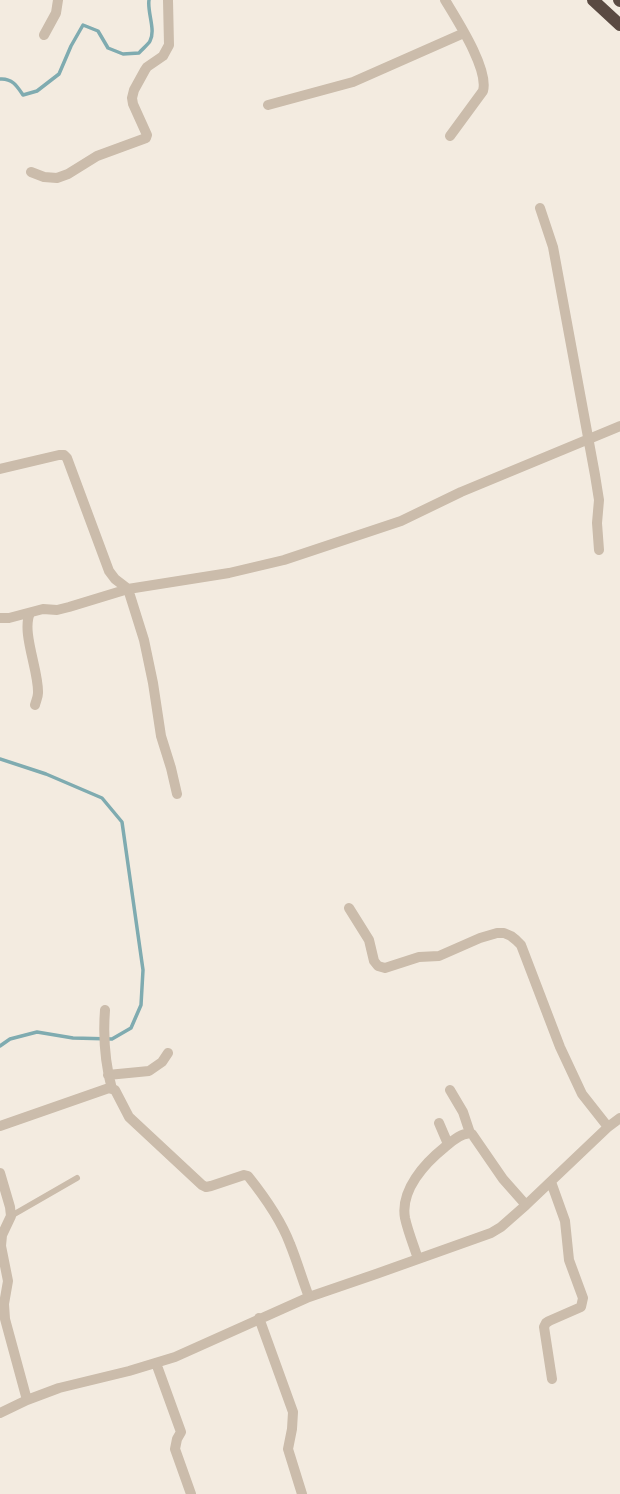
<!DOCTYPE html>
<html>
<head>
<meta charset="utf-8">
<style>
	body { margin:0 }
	canvas { display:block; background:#f3ebe0 }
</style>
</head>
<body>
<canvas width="620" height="1494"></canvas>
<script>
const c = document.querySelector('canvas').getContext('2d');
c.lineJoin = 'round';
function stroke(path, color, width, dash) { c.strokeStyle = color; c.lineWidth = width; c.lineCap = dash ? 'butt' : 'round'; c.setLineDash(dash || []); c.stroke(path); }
stroke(new Path2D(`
	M0,79C12,78 17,86 23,95L37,91L59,74L71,46L83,25L98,31L108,48L123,54L139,53C142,49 148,45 150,41C156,30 147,12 149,0
	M0,759L46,774L102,798L122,822L143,970L141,1005L131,1028L112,1039L73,1038L37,1032L10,1039L0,1046`), '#7fabb0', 3.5);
stroke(new Path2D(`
	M11,1216L77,1178`), '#cbbcab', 6);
stroke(new Path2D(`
	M445,0C457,20 489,69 483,91L450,136
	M44,35L56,13L58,0
	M268,105L353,82L464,33
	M31,172L44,177L57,178L68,174L97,156L146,138L147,135L133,104L132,98L134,90L145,70L147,67L163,56L169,45L168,0
	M540,208L553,247L595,475L599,500L597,523L599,550
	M0,469L59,455H64L67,458L109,571L115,579L128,589L144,640L153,683L161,736L171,768L177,794
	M30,613C21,632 39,671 38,693C38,697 36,701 35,705
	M0,618H9L43,609L57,610L69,607L128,589L229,573L284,560L401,521L461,492L620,426
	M349,908L369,940L374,961L378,966L385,968L419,957L439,956L480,938L497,933H504L511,936L516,940L521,945L560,1047L582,1094L608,1127
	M105,1010C103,1036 105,1063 112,1089
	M108,1075L149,1071L162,1062L168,1053
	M450,1090L463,1112L470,1133
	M439,1123L448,1144
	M0,1126L109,1088L115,1090L129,1117L202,1185L206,1187L211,1186L244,1175L248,1176C264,1196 281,1220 290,1244C297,1261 302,1279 309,1297
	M0,1173L10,1207L11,1216L2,1235L1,1246L8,1281L4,1304L5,1319L27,1400
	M551,1182L565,1221L569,1260L583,1298L581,1307L549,1321L546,1323L544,1327L552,1379
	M418,1259C414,1246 408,1232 405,1218C400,1190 425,1163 445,1147C452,1141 463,1131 472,1134L503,1179L526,1205
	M259,1318L293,1412L292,1429L288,1449L302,1494
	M156,1363L181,1432L177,1439L175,1449L191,1494
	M0,1413L27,1400L59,1388L129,1371L175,1357L309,1297L376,1274L491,1233L501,1227L526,1205L608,1127L620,1118`), '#cbbcab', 10);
stroke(new Path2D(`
	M593,0L620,25
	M619,0L620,1`), '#5a4a42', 12);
</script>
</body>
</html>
